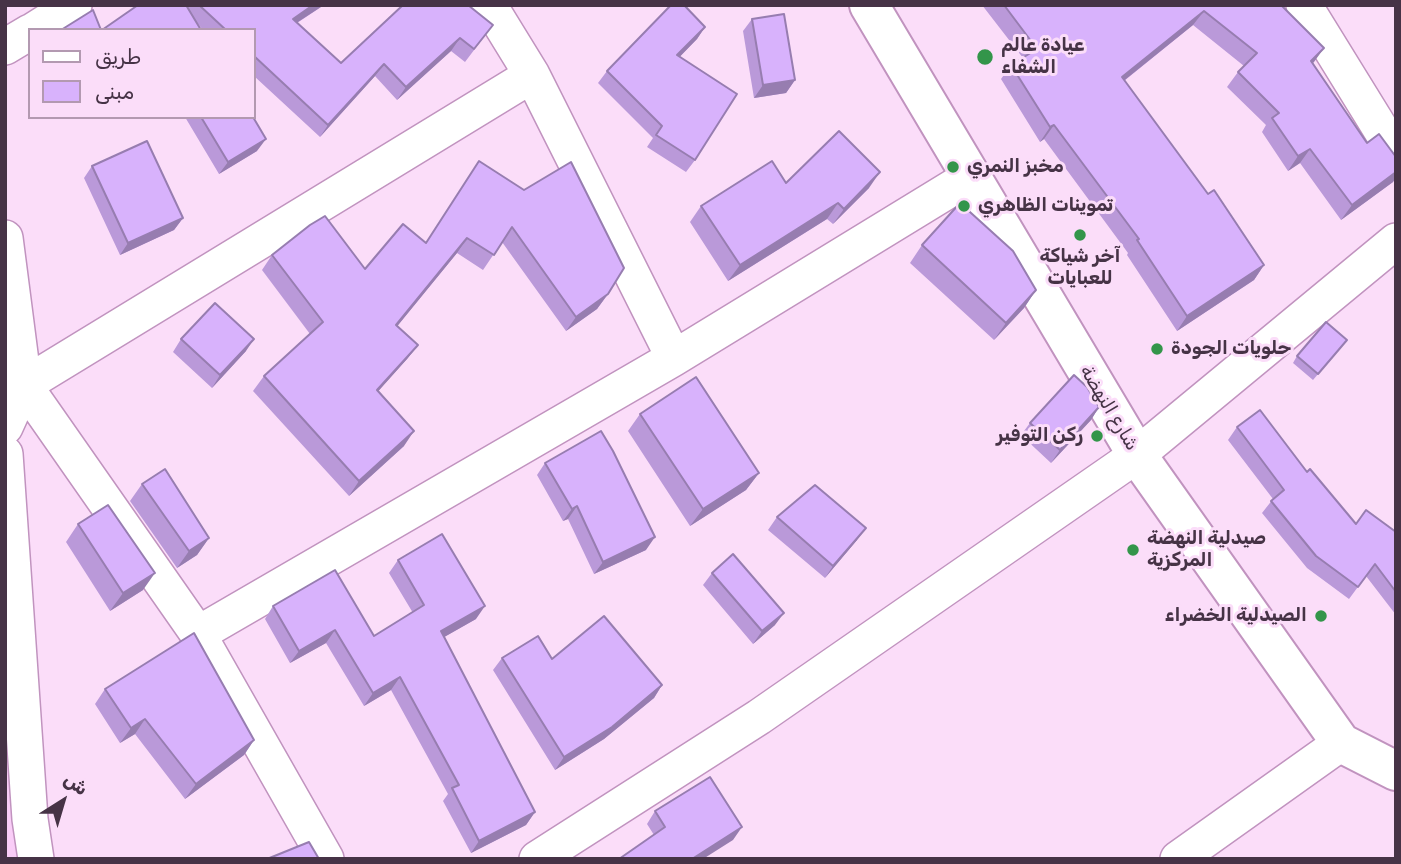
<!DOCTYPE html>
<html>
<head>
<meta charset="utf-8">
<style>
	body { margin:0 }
	#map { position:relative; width:1401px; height:864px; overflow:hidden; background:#fbddf9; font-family:Rubik,Vazirmatn,sans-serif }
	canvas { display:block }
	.frame { position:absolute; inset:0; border:7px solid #463346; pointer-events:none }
	.legend { position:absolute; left:28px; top:28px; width:228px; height:91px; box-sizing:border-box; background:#fbddf9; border:2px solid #b399b1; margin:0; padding:9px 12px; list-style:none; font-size:21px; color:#463346 }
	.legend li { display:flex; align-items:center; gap:14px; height:35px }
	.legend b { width:35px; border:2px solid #b399b1 }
	.north { position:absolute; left:28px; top:766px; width:70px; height:70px; -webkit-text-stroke:5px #fbddf9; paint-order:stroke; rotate:37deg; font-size:19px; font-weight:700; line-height:28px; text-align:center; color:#463346 }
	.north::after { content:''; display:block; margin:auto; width:24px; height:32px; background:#463346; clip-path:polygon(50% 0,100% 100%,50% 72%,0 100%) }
</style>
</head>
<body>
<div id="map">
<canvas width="1401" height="864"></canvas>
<div class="frame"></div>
<ul class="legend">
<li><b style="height:9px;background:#fff"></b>طريق</li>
<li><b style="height:19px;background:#d8b2fc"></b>مبنى</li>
</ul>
<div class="north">ش</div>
</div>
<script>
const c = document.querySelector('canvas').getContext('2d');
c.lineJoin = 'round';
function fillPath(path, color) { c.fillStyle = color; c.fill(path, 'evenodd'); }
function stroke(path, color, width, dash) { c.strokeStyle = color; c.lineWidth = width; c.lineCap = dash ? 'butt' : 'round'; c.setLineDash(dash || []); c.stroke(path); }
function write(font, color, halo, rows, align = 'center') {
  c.font = font + ' Rubik,Vazirmatn,sans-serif'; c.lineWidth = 6; c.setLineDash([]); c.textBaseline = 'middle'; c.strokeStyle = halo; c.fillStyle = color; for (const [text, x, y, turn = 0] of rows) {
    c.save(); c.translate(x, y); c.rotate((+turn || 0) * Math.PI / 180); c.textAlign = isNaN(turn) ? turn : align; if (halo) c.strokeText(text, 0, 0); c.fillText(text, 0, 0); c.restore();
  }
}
fillPath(new Path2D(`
	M5,617L22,859H5Z`), '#f9cdf7');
const minor = new Path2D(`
	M489,5L532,75L674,358
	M1304,5L1396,154
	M34,30L74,5
	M5,47L30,32
	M5,238L24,385L198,634L326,859
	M5,427L24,385L532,75
	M5,454L30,819L36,859
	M198,634L674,358L970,177
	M537,859L759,717L1137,455L1396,241
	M1178,859L1341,743`);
const tertiary = new Path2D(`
	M869,5L1137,455L1341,743L1396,771`);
stroke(minor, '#c193bf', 38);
stroke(tertiary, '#c193bf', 42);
stroke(minor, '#fff', 35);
stroke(tertiary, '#fff', 38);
fillPath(new Path2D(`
	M138,5H324L297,23L341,63L493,25L465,62L451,51L397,100L375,76L320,137L254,76V30H203L198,24Z
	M982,5H1281L1313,63L1367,143L1396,157V177L1393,182L1341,220L1300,163L1288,171L1262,132L1266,125L1227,87L1238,72L1244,66L1193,25L1124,81L1208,194L1264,265L1254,280L1177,331L1127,255L1128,253L1044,139L1040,142L1001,79L1011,65L1023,58Z
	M752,19L795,80L786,93L754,98L743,31Z
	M705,27L697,39L679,57L695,160L686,172L647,147L653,138L598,83L607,71Z
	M185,117H253L257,151L219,174Z
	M479,161L608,294L597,309L566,331L502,242L483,270L457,253L397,326L418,345L407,359L378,391L404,446L349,496L253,391L264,376L310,334L262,270L272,255L365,269L426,243Z
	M92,166L183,218L174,230L120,255L84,178Z
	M786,183L869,188L833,224L827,219L728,281L690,222L701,206Z
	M922,245L1036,290L1024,308L994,340L910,263Z
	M181,339L246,351L212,388L173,352Z
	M1347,340L1313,380L1293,363L1297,356Z
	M1099,407L1091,420L1051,463L1021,435L1030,423Z
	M640,414L759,473L746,490L690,526L628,431Z
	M1237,427L1307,472L1356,524L1396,532V615L1366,576L1349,599L1307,568L1262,513L1273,499L1228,440Z
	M545,463L646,550L594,574L568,519L563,521L537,475Z
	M142,484L209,538L197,555L177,568L130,501Z
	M777,517L857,540L825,578L768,530Z
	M78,524L143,590L110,611L66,542Z
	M398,560L476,619L444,637L535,812L526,825L471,853L443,801L448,794L391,690L364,706L326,643L290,663L265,619L273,606L374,636L413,613L389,573Z
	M712,573L775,625L753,644L703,585Z
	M502,658L552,659L662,685L654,698L604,739L555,770L493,670Z
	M105,689L254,740L244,755L185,799L135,734L120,743L95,704Z
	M655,811L733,840L654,835L647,824Z`), '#ba99d9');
fillPath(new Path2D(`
	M313,5H324L284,31L293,19Z
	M1204,11L1193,25L1111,91L1122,77Z
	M705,27L697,39L669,68L677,55Z
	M460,38L451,51L397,100L406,87Z
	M1324,48L1314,62L1301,75L1311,61Z
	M384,64L375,76L320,137L328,125Z
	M795,80L786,93L754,98L763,85Z
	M1054,125L1044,139L1040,142L1050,127Z
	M266,139L257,151L219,174L228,162Z
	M1310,149L1300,163L1288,171L1298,156Z
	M880,172L869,188L833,224L844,209Z
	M1396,172V177L1393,182L1341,220L1352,205Z
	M838,203L827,219L728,281L740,265Z
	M183,218L174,230L120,255L128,243Z
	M467,238L457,253L386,340L396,325Z
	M1264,265L1254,280L1177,331L1187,316Z
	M1036,290L1024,308L994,340L1006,323Z
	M608,294L597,309L566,331L576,317Z
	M254,339L246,351L212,388L220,375Z
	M418,345L407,359L366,405L377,390Z
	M1099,407L1091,420L1051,463L1060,450Z
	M414,431L404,446L349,496L359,481Z
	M759,473L746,490L690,526L703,509Z
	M577,506L568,519L563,521L572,509Z
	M866,528L857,540L825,578L833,566Z
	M655,537L646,550L594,574L603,562Z
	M209,538L197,555L177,568L189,551Z
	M155,573L143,590L110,611L123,593Z
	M485,606L476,619L432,644L441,631Z
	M784,613L775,625L753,644L762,631Z
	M335,630L326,643L290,663L299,651Z
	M400,677L391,690L364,706L373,693Z
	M662,685L654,698L604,739L555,770L564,757Z
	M145,719L135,734L120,743L131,728Z
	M254,740L244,755L185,799L196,784Z
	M535,812L526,825L471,853L479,841Z
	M742,827L733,840L703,859H692Z`), '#977db0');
const building = new Path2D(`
	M138,5H186L201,30H102Z
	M199,5H313L293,19L341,63L403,5H468L493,25L474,49L460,38L406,87L384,64L328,125L254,56V30H226Z
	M671,5H684L705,27L677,55L737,94L695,160L656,135L662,126L607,71Z
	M1004,5H1281L1324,48L1311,61L1367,143L1379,134L1396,157V172L1352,205L1310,149L1298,156L1272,118L1279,113L1238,72L1257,53L1204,11L1122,77L1208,194L1214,190L1264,265L1187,316L1137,240L1139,239L1054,125L1050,127L1011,65L1037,49Z
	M93,10L101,30H61Z
	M784,14L795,80L763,85L752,19Z
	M201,117H253L266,139L228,162Z
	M839,131L880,172L844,209L838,203L740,265L701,206L772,161L786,183Z
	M147,141L183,218L128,243L92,166Z
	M479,161L524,190L571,162L624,268L608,294L576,317L512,227L494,255L467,238L396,325L418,345L377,390L414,431L359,481L264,376L323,322L272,255L310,225L325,216L365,269L403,224L426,243Z
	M960,203L1013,251L1036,290L1006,323L922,245Z
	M215,303L254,339L220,375L181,339Z
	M1326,322L1347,340L1318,374L1297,356Z
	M1074,375L1087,387L1099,407L1060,450L1030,423Z
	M696,377L759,473L703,509L640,414Z
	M1260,410L1307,472L1310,469L1356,524L1366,510L1396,532V592L1375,564L1358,587L1316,556L1271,501L1284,490L1237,427Z
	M601,431L613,451L655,537L603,562L577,506L572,509L545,463Z
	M165,469L209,538L189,551L142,484Z
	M815,485L866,528L833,566L777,517Z
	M108,505L155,573L123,593L78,524Z
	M442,534L485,606L441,631L535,812L479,841L452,788L459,785L400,677L373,693L335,630L299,651L273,606L335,570L374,636L424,605L398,560Z
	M733,554L784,613L762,631L712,573Z
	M604,616L662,685L612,727L564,757L502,658L538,636L552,659Z
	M194,633L254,740L196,784L145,719L131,728L105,689Z
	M710,777L742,827L692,859H619L665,827L655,811Z
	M309,842L319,859H267Z`);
fillPath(building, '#d8b2fc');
stroke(building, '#977db0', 2);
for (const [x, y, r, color] of [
	[985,57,9,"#33954a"],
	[953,167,7,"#33954a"],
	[964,206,7,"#33954a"],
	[1080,235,7,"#33954a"],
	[1157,349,7,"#33954a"],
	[1097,436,7,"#33954a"],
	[1133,550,7,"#33954a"],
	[1321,616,7,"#33954a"]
]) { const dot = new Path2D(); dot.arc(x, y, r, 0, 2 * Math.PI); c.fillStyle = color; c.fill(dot); stroke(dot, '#fbddf9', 2.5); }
write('bold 19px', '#463346', '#fbddf9', [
	["عيادة عالم",1001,46],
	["الشفاء",1001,68],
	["مخبز النمري",967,167],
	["تموينات الظاهري",978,206],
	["آخر شياكة",1080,257,"center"],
	["للعبايات",1080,279,"center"],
	["حلويات الجودة",1171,349],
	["ركن التوفير",1083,436,"right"],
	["صيدلية النهضة",1147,539],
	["المركزية",1147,561],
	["الصيدلية الخضراء",1307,616,"right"]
], 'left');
write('19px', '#463346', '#fbddf9', [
	["شارع النهضة",1109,408,59]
]);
</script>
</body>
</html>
